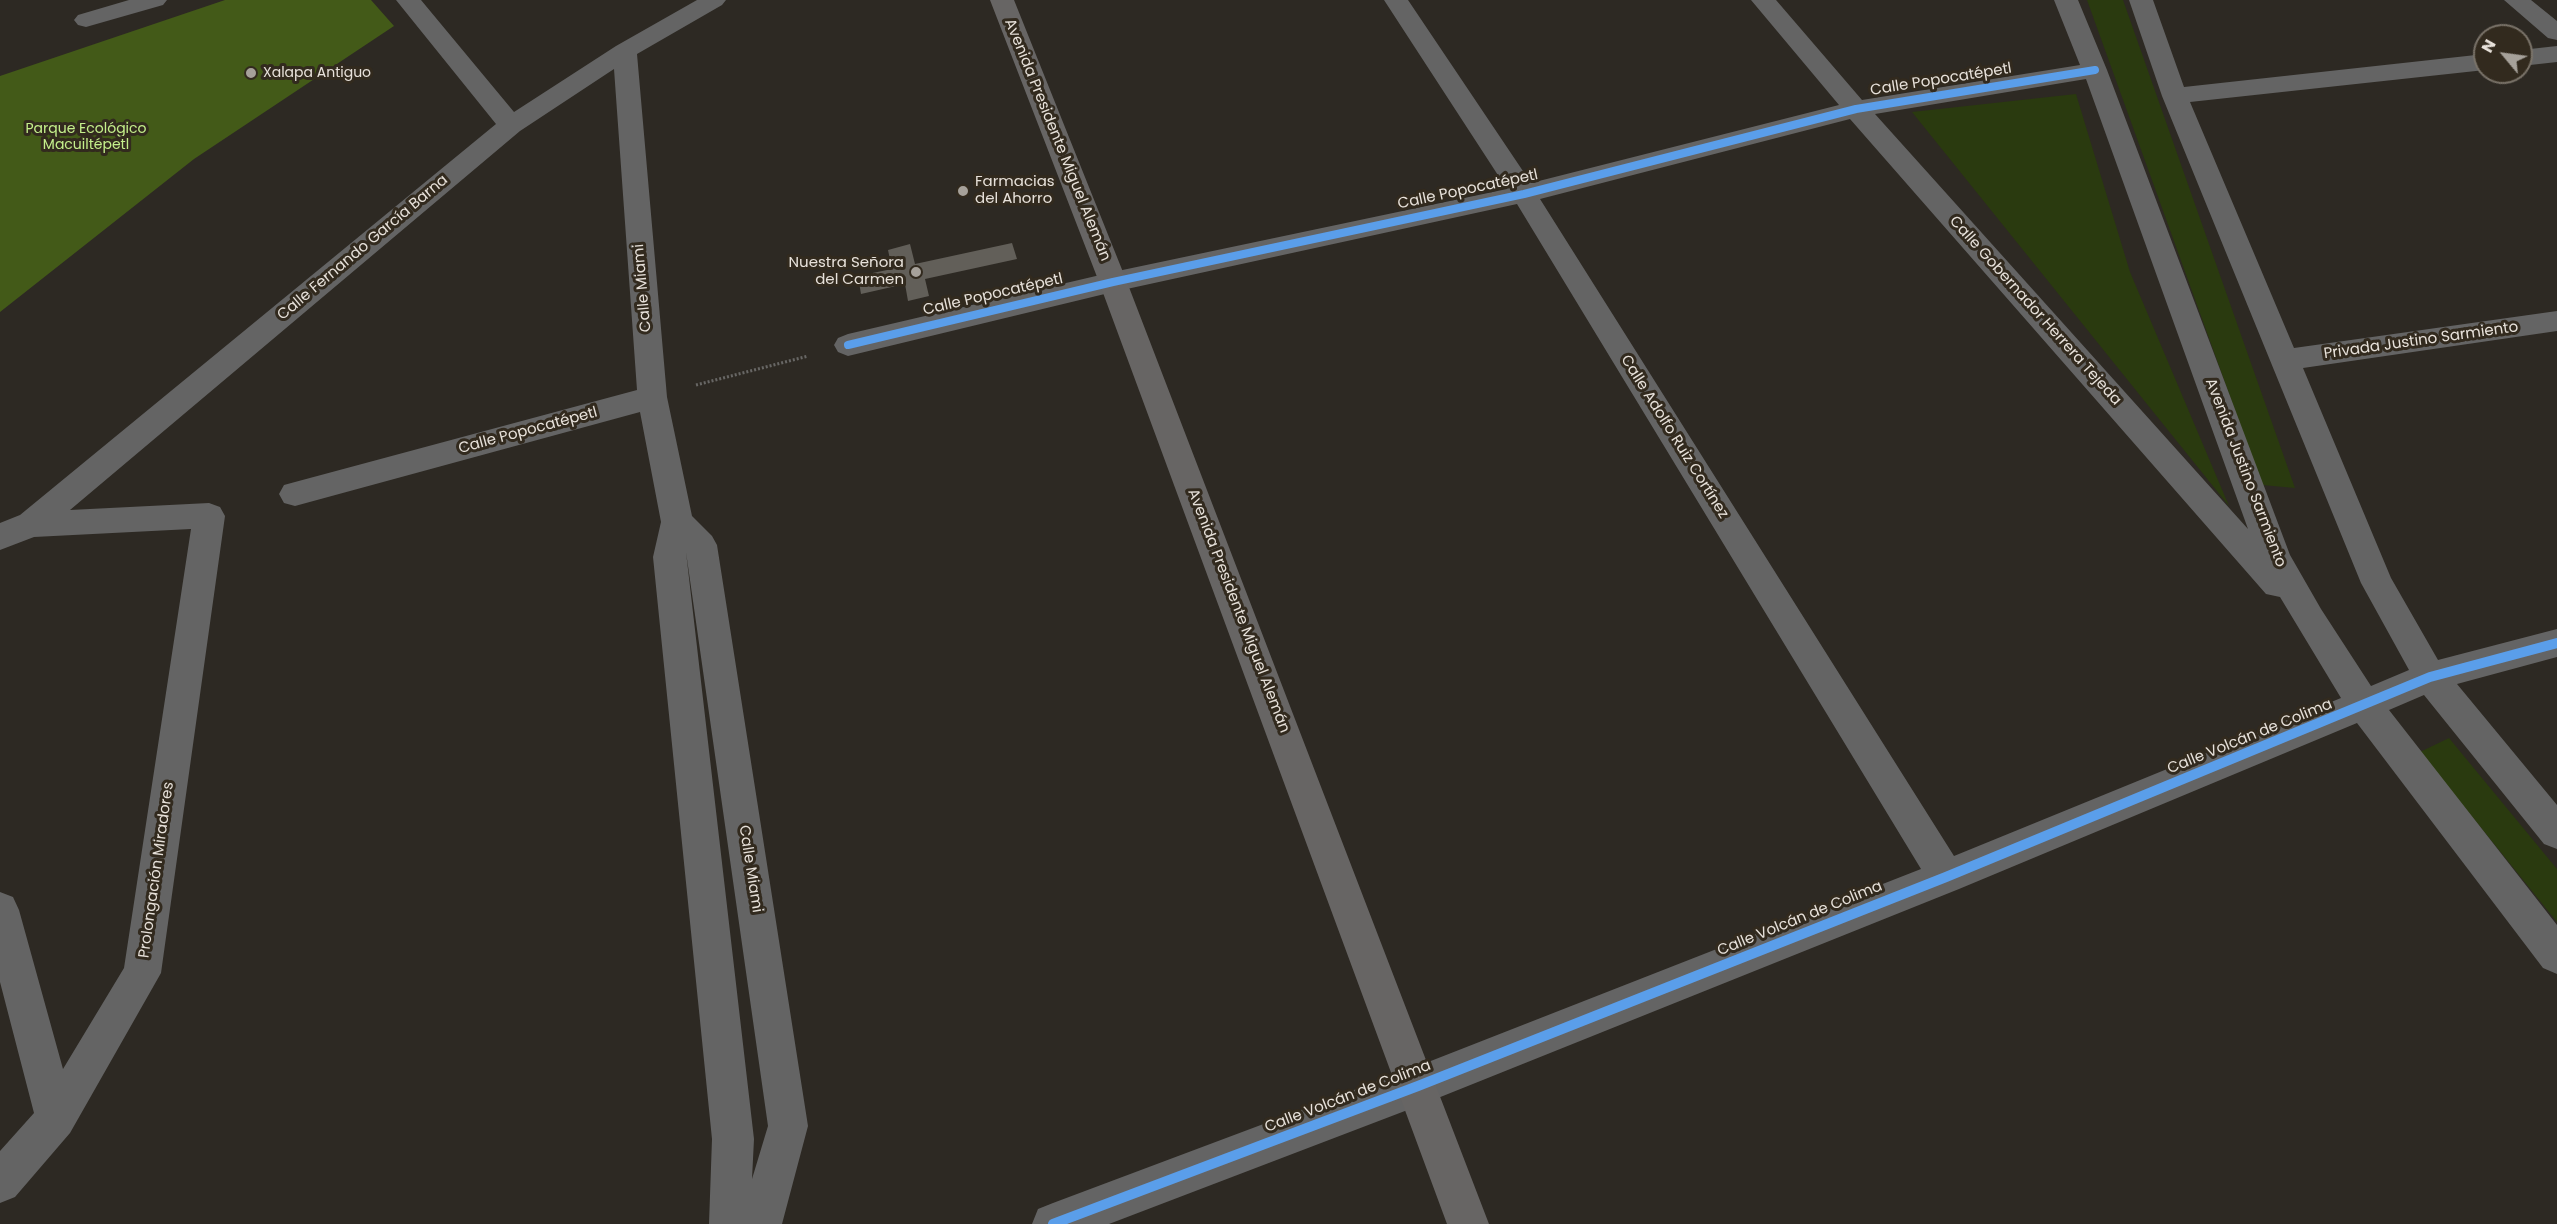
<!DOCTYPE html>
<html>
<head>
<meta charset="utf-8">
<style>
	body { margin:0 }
	#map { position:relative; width:2557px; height:1224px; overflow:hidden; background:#2d2923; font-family:Poppins,sans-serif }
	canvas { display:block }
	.north { position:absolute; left:2473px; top:24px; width:60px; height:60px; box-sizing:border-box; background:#322a1e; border:2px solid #7a7369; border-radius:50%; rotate:299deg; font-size:16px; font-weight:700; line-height:24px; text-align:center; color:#e7e1da }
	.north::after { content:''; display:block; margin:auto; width:21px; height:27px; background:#a6a19a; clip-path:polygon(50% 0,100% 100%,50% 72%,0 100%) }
</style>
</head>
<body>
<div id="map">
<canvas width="2557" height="1224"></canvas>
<div class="north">N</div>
</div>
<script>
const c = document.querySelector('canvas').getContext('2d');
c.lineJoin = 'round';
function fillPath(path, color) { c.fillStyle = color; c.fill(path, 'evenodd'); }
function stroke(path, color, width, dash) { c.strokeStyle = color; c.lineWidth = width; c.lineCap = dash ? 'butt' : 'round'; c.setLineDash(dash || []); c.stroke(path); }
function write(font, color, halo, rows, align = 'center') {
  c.font = font + ' Poppins,sans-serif'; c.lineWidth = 6; c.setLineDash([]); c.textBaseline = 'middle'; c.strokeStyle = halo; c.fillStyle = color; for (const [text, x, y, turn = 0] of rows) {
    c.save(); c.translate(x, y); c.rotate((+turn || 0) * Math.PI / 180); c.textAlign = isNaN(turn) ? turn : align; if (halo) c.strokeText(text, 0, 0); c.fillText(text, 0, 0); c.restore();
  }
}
fillPath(new Path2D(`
	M2087,0H2123L2295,488L2262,485Z
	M2076,94L2130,272L2229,506L1912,112Z
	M2449,738L2557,869V922L2420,752Z`), '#2a3a0f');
fillPath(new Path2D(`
	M225,0H371L394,26L194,159L0,312V76Z`), '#435a18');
fillPath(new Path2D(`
	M1012,243L1017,259L925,279L929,296L908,301L905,284L861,294L858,276L892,269L888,250L910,244L915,264Z`), '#625f59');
stroke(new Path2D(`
	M696,385L808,356`), '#686765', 3, [2, 2]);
fillPath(new Path2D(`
	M129,0H167L163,5L86,27L78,25L74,20L78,15Z
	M396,0H421L514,112L616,46L697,0H726L722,5L637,54L667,397L692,516L712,536L717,545L808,1126L782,1224H709L712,1139L653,557L661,522L640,412L295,506L284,503L279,494L284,485L295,482L637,390L614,69L520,131L70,510L209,503L220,507L225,516L161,973L70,1133L15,1197L0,1203V1151L34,1113L0,982V892L13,897L19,910L63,1069L124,968L191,529L34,537L0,550V523L20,515L496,124ZM686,552L768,1126L752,1179L754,1139Z
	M1384,0H1408L1531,183L1839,105L1751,0H1776L1862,100L2080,65L2054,0H2078L2107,70L2290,555L2321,609L2371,686L2409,670L2361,583L2162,96L2129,0H2153L2184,87L2485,54V70L2190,102L2294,348L2557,311V331L2303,368L2391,578L2438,660L2557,629V657L2457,684L2557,805V849L2544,844L2424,695L2389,710L2557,925V974L2543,968L2357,723L1959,889L1418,1106L1109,1224H1032L1038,1209L1053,1203L1418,1066L1921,869L1517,204L1113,292L848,356L838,352L834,345L838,338L848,334L1113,272L1507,189ZM2086,79L2248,529L1875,114ZM1850,119L2266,594L2280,597L2341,698L1954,856L1540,199Z
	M2504,0H2531L2557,21V40L2548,38Z
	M2557,46V62L2521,66V50Z`), '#646464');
fillPath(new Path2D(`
	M990,0H1014L1127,282L1489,1224H1447L1099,282Z`), '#676564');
stroke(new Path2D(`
	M848,345L1113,282L1524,194L1856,109L2095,70`), '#5a9eea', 8);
stroke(new Path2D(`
	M1053,1224L1418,1086L1946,877L2430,677L2557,643`), '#5a9eea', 10);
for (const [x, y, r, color] of [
	[251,73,6,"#a6a19a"],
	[963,191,6,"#a6a19a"],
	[916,272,6,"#a6a19a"]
]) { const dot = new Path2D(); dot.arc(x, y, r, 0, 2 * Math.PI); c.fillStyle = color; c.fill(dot); stroke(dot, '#322a1e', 2); }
write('14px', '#e7e1da', '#322a1e', [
	["Xalapa Antiguo",263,73]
], 'left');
write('14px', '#c4ef8b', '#322a1e', [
	["Parque Ecológico",86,129],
	["Macuiltépetl",86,145]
]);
write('15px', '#e7e1da', '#322a1e', [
	["Calle Popocatépetl",1941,80,-9],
	["Avenida Presidente Miguel Alemán",1057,140,68],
	["Calle Popocatépetl",1468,190,-12],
	["Calle Fernando García Barna",363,248,-40],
	["Calle Miami",643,288,-95],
	["Calle Popocatépetl",993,295,-13],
	["Calle Gobernador Herrera Tejeda",2035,311,48],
	["Privada Justino Sarmiento",2421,341,-8],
	["Calle Popocatépetl",528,431,-15],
	["Calle Adolfo Ruiz Cortínez",1674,437,58],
	["Avenida Justino Sarmiento",2245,473,69],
	["Avenida Presidente Miguel Alemán",1238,611,69],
	["Calle Volcán de Colima",2250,737,-22],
	["Calle Miami",750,869,81],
	["Prolongación Miradores",157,870,-82],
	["Calle Volcán de Colima",1800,919,-22],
	["Calle Volcán de Colima",1348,1097,-21]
]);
write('15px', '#e7e1da', '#322a1e', [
	["Farmacias",975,182],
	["del Ahorro",975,199],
	["Nuestra Señora",904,263,"right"],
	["del Carmen",904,280,"right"]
], 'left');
</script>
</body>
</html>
